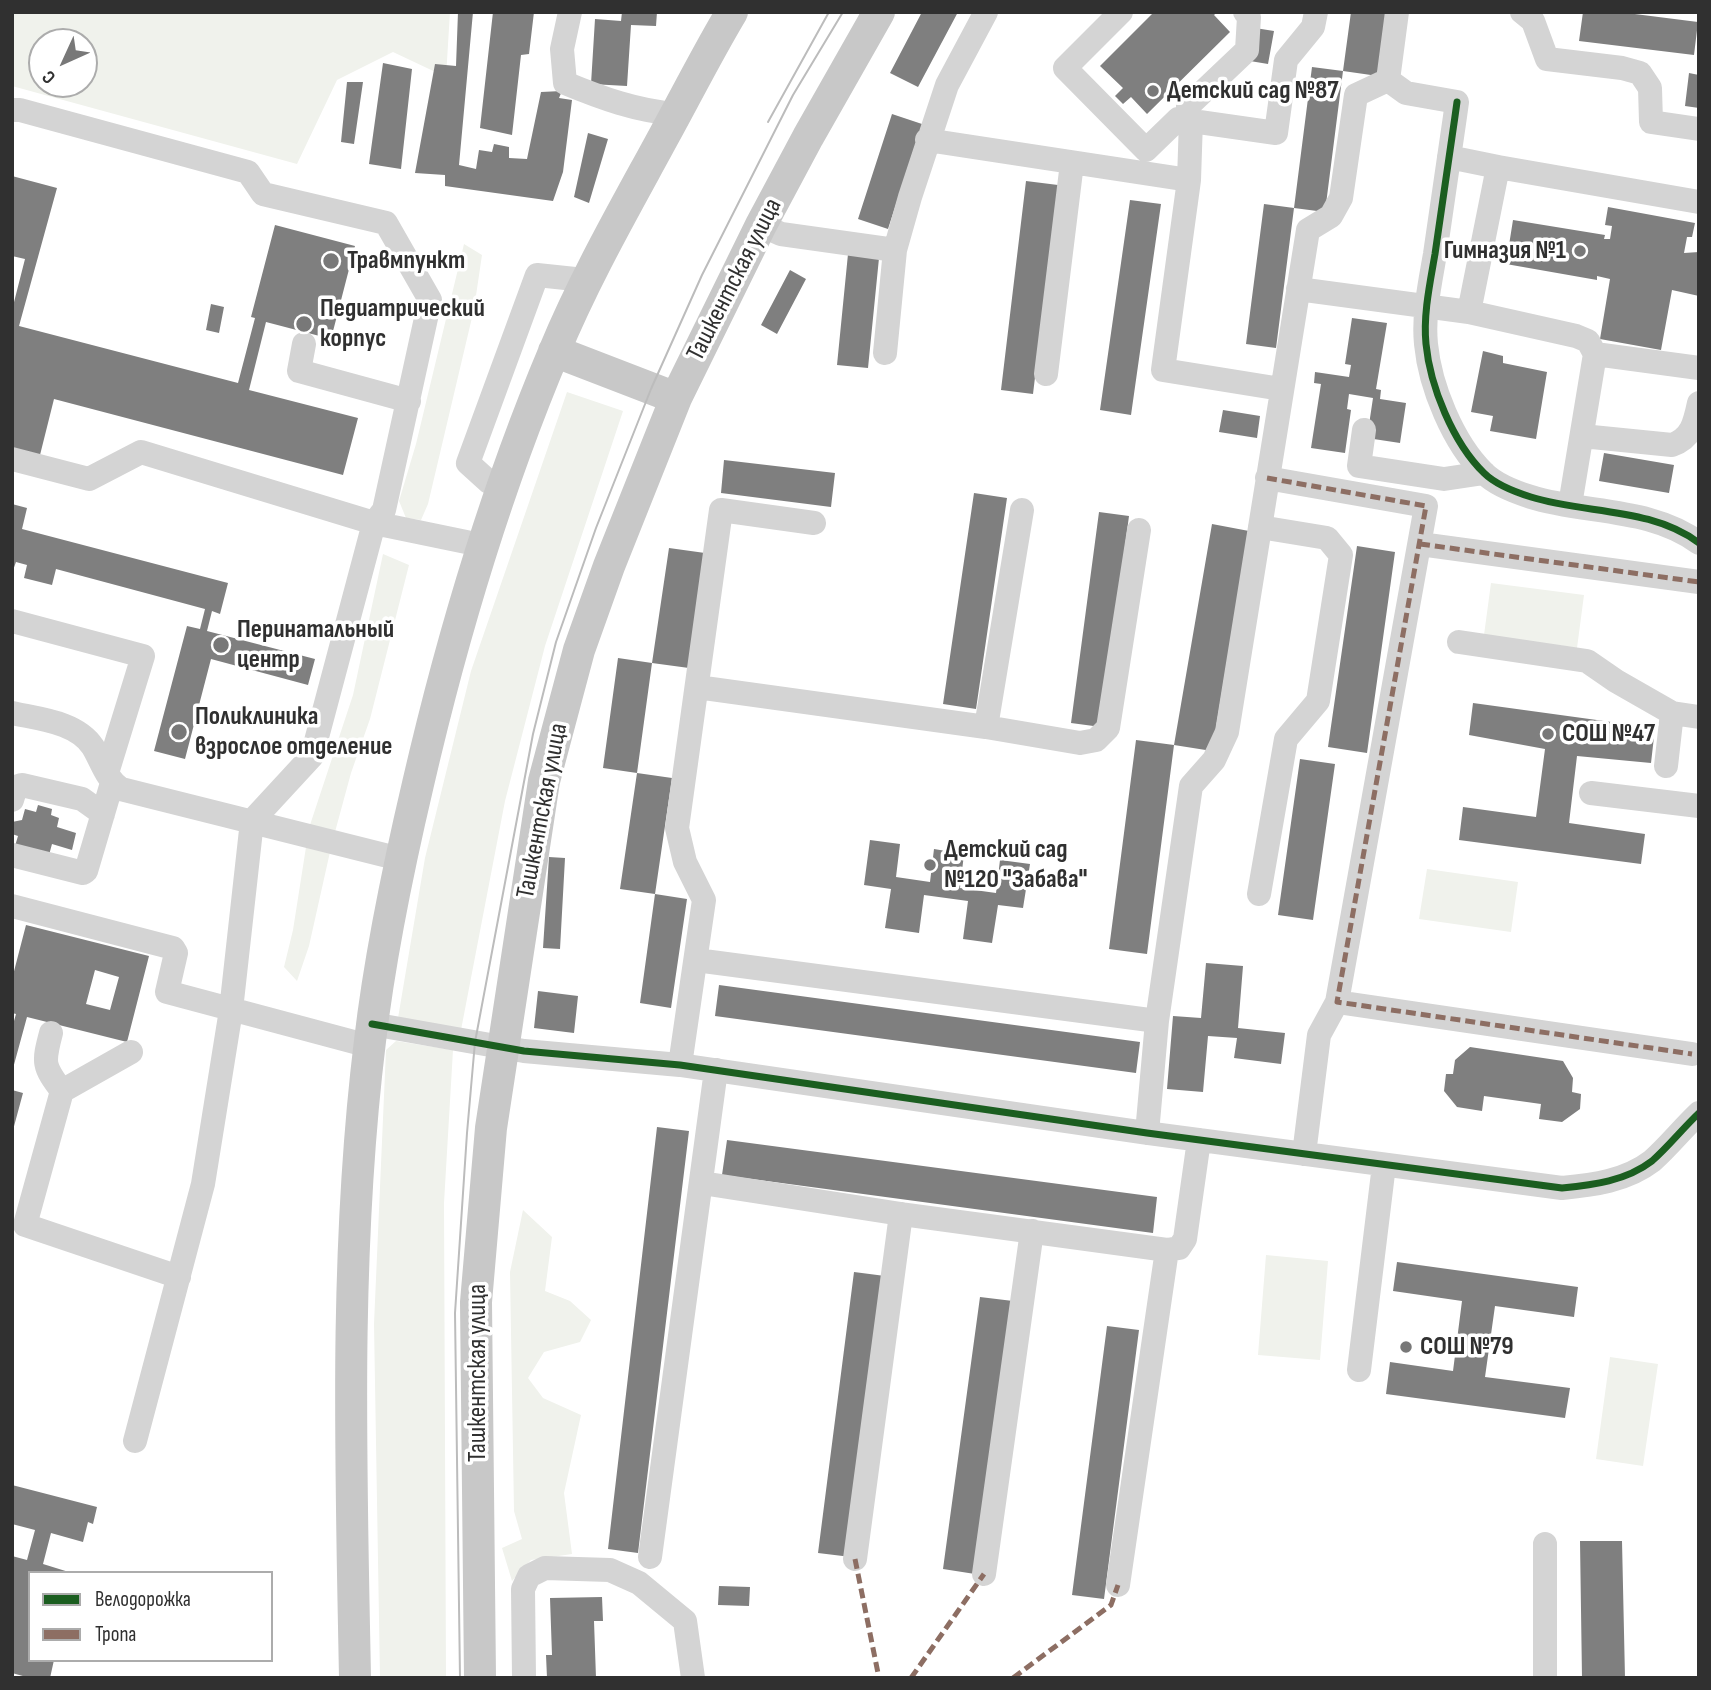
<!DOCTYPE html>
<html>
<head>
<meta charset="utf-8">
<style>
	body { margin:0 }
	#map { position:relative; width:1711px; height:1690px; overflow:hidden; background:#fff; font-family:"Sofia Sans Condensed",sans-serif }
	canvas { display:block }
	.frame { position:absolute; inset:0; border:14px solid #303030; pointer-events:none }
	.legend { position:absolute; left:28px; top:1571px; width:245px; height:91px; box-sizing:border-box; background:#fff; border:2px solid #acacac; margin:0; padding:9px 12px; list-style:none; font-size:21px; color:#303030 }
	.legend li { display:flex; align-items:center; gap:14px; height:35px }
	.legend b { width:35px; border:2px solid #acacac }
	.north { position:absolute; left:28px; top:28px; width:70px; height:70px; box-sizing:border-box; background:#fff; border:2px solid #acacac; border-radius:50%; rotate:225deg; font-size:19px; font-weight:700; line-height:28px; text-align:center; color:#303030 }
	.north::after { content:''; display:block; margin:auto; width:24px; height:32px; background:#787878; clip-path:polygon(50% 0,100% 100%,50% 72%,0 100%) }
</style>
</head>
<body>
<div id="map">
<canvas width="1711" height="1690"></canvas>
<div class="frame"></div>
<ul class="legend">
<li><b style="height:9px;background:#1b5e20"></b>Велодорожка</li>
<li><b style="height:9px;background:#8d6e63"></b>Тропа</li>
</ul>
<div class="north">С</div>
</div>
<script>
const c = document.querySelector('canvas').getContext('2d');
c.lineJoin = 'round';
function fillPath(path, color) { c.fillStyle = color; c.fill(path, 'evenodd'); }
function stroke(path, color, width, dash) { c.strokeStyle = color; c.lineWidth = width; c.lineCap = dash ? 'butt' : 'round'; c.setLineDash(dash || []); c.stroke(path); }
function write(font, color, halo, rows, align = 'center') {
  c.font = font + ' "Sofia Sans Condensed",sans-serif'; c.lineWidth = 7; c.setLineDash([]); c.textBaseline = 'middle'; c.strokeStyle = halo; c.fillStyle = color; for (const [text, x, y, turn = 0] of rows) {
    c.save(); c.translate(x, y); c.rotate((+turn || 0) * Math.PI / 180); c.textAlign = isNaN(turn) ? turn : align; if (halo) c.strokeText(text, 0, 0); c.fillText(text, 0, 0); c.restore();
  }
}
fillPath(new Path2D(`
	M12,12H450L446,77L393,52L337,80L297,164L12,86ZM42,42H84V84H42Z
	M464,244L482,255L474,309L428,504L421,520L406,518L399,501L416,444Z
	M567,392L623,411L545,646L505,801L461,1030L398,1018L425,858L471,671Z
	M383,554L409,565L370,719L351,773L332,843L309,946L297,981L284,967L293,930L309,828L353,695Z
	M1491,583L1584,595L1577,648L1484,635Z
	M1427,869L1518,882L1511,932L1419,919Z
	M396,1041L453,1050L444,1203L446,1678H380L374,1324L386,1050Z
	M523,1210L552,1237L545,1291L570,1301L591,1320L580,1342L544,1352L528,1378L543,1398L581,1415L564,1493L572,1554L531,1560L512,1581L502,1548L522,1539L514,1511L510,1272Z
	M1266,1255L1328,1261L1320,1360L1258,1355Z
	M1610,1357L1658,1364L1643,1466L1596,1459Z`), '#f0f2ec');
fillPath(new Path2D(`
	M458,12H473L459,165L476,169L479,150L492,152L494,144L509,147V158L527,159L541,92L562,91L559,98L572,100L563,172L553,201L445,186V175L415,173L435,64L456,66Z
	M493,12H534L529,54L521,55L512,135L480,128Z
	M622,12H657L656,26L631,25L627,86L591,84L595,19L621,21Z
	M922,12H958L918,87L890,73Z
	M1154,12H1217L1214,15L1230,32L1147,114L1131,97L1123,104L1115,96L1123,88L1100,66Z
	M1351,12H1386L1378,76L1343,71Z
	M1583,12H1619L1698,22L1694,55L1579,41Z
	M1255,28L1274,31L1268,64L1250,61Z
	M383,63L412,69L401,169L369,164Z
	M1312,67L1343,71L1325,212L1294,208Z
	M1689,73L1699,75V108L1685,106Z
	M347,82H363L354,144L341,142Z
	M892,114L922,124L888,229L858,219Z
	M588,133L608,139L589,203L574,197Z
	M12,176L57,188L19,326L238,383L255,318L251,317L275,225L355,246L331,339L266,322L249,390L358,418L343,475L54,399L40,455L12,448V310L25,259L12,256Z
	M1026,181L1058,185L1033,394L1001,390Z
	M1130,200L1161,204L1131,415L1100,410Z
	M1264,204L1294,208L1276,348L1246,344Z
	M1608,207L1695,223L1692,237H1687L1684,253L1699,252V296L1672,290L1661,350L1600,339L1610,279L1597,276V280L1506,264L1513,220L1605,235L1604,239H1610L1612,226L1605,225Z
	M848,254L879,258L868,368L837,365Z
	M790,270L806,279L777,334L761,325Z
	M211,304L224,307L219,333L206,330Z
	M1352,318L1387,323L1376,389L1381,390L1380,399L1406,403L1400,443L1367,438L1373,398L1349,394L1347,409L1351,410L1345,453L1311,448L1321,384L1314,383L1315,372L1349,377L1351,365L1345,364Z
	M1483,351L1503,356V363L1547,372L1536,439L1490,431L1493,416L1471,412Z
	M1223,410L1260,416L1257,438L1219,432Z
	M1604,453L1674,465L1669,493L1599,481Z
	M724,460L835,473L831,507L721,493Z
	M974,493L1007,498L976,709L943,704Z
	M12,504L27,508L22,529L228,583L220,614L212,611L207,631L315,659L308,685L211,659L185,759L154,751L187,626L200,629L205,609L56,569L52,585L24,578L27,565L16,562L12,573Z
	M1099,512L1129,516L1101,727L1071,723Z
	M1212,524L1249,531L1212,751L1174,745Z
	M1357,546L1395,552L1367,753L1328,747Z
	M669,548L705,553L689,668L652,663Z
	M618,658L652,663L637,773L603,768Z
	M1473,703L1655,728L1651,763L1577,756L1569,823L1645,834L1641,864L1459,840L1463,807L1536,817L1545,749L1469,735Z
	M1136,740L1174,745L1147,954L1109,949Z
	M1300,759L1335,764L1313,920L1278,915Z
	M637,773L672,778L655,894L620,889Z
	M38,805L52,809L51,815L59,818L57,827L76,833L72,850L52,844L49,855L15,846L18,836L12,834V822L22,820L25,809L36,812Z
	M870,840L900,844L896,877L930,882L934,849L964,854L960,888L996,893L1000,860L1030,864L1023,908L998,905L992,943L963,939L968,901L924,895L919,933L885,928L891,889L864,885Z
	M549,857L565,858L560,949L543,948Z
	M655,894L687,899L671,1008L640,1003Z
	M26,925L149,956L127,1042L27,1017L12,1072V1028L16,1014L12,1013V979ZM95,970L119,977L110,1010L86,1004Z
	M1206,963L1243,966L1238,1028L1285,1033L1281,1064L1234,1058L1237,1038L1208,1036L1203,1092L1167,1089L1173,1016L1201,1018Z
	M719,985L1140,1042L1136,1073L715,1016Z
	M538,991L578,996L574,1033L534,1028Z
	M1470,1047L1563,1061L1573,1078L1572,1092L1581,1094L1580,1109L1562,1122L1539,1119L1541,1104L1484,1096L1482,1111L1457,1107L1444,1091L1446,1074H1453L1455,1060Z
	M12,1090L23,1093L13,1130H12Z
	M657,1127L689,1131L638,1553L608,1549Z
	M727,1140L1157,1197L1153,1233L722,1175Z
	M1397,1262L1578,1287L1574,1317L1495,1306L1485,1377L1570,1388L1565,1418L1386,1394L1390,1362L1453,1371L1462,1301L1393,1291Z
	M854,1272L885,1276L851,1557L818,1553Z
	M980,1297L1013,1301L975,1574L943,1569Z
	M1107,1326L1139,1330L1104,1599L1072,1595Z
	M12,1485L97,1507L93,1524L88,1522L83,1542L51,1533L43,1564L72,1573H30V1660H54L50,1678H30L12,1673V1556L27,1560L35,1530L12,1524Z
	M1580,1541H1622L1625,1678H1582Z
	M719,1586L750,1587L749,1606L718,1605Z
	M602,1597L603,1621H594L596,1678H547L546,1655H552L550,1598Z`), '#7f7f7f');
stroke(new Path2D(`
	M570,12L562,49L565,83C601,98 637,111 676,114
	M1121,12L1065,68L1146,150L1178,119L1276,133L1286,60L1313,27L1316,12
	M1522,12L1533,21L1547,59L1622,68L1640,73L1650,88L1651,122L1699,129
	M1388,80L1406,93L1457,102C1450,153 1442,204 1435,254C1430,283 1423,315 1426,344C1430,386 1453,443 1484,473C1496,485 1515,492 1531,497C1585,514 1651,507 1699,543
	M12,110H20L248,172L263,194L386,223L430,300L384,510L374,523L312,756L252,821L231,1010L203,1184L135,1441
	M927,140L1189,180L1163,370L1281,389
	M1449,157L1498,167
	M1189,180L1191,120L1188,106L1247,50L1249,17L1245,12
	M761,225L781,234L895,250
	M1298,289L1469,312L1576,336L1588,341L1595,354L1570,505
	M1469,312L1498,167L1699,202
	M304,344L299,371L409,401
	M885,353L895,250L910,197L947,85L986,12
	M1595,354L1699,368
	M1046,374L1072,163
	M1364,430L1359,466L1444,479L1484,473
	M1582,436L1672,445C1692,438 1695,422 1699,403
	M12,459L89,479L141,452L374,523L471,543L482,548
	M1267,478L1426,506L1337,1002L1319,1035L1304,1154
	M501,489L489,482L468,463L537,275L575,279L586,283
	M1420,544L1699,582
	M12,621L143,656L107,773
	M1459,642L1587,661L1616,681L1672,713
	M697,687L986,727L1080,743L1096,740L1108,728L1139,530
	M12,713C39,719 77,722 93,747C102,762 106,779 121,789L400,859
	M986,727L1022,510
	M1666,766L1672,713L1699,717
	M1591,793L1699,806
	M12,800L16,787L22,785L82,799L103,814
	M12,855L83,873L86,871L112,783
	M1259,894L1286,739L1318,701L1341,555L1327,538L1260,527
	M12,906L173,948L176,953L167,992L369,1046
	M696,960L1157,1021
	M1337,1002L1692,1054
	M372,1024L524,1051L680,1065L1147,1133L1562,1188C1593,1185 1626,1181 1652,1161C1669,1146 1683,1128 1699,1113
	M51,1033C43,1063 43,1066 62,1091
	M131,1052L62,1091L25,1225L179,1277
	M680,1065L704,900L685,862L677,828L721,510L814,523
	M1147,1133L1157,1021L1191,786L1214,760L1227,732L1308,230L1331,216L1341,198L1356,95L1388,80L1397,12
	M702,1183L901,1214L1167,1250L1179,1248L1185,1239L1199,1140
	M1359,1370L1384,1165
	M650,1557L716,1070
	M855,1559L901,1214
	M984,1574L1032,1231
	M1118,1585L1167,1250
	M524,1678L523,1589L529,1576L545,1568L610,1570L639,1583L685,1621L693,1678
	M1545,1678V1544`), '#d4d4d4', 24);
stroke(new Path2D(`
	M554,351L676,398
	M355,1678C351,1466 344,1252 370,1041C380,955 398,869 418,784C452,637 495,492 554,352C585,277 626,206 665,134C687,94 708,52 732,12
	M480,1678L476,1302L491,1128L544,781L579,650L609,566L676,398L761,225L808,137L879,12`), '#c8c8c8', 32);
stroke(new Path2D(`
	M768,122L829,12
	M460,1678L455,1313L467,1133L475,1042L533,734L556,642L596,528L651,389L702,275L793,95L843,12`), '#bcbcbc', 2);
stroke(new Path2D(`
	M1267,478L1426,506L1337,1002L1692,1054
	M1420,544L1699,582
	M855,1559L879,1678
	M911,1678L984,1574
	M1013,1678L1111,1605L1118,1585`), '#8d6e63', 5, [10, 5]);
stroke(new Path2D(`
	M1457,102C1450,153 1442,204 1435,254C1430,283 1423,315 1426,344C1430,386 1453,443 1484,473C1496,485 1515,492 1531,497C1585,514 1651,507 1699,543
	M372,1024L524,1051L680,1065L1147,1133L1562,1188C1593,1185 1626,1181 1652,1161C1669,1146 1683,1128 1699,1113`), '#1b5e20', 7);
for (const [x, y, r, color] of [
	[1153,91,7,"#787878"],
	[1580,251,7,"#787878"],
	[331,261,9,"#787878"],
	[304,324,9,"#787878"],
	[221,645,9,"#787878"],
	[179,732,9,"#787878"],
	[1548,734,7,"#787878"],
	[930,865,7,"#787878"],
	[1406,1347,7,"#787878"]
]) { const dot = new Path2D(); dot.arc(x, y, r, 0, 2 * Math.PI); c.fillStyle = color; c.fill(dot); stroke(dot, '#fff', 2.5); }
write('bold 26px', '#303030', '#fff', [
	["Детский сад №87",1167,91],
	["Гимназия №1",1566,251,"right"],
	["Травмпункт",347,261],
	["Педиатрический",320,309],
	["корпус",320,339],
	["Перинатальный",237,630],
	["центр",237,660],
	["Поликлиника",195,717],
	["взрослое отделение",195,747],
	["СОШ №47",1562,734],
	["Детский сад",944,850],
	["№120 \"Забава\"",944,880],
	["СОШ №79",1420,1347]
], 'left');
write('26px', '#303030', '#fff', [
	["Ташкентская улица",735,280,-63],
	["Ташкентская улица",543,811,-79],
	["Ташкентская улица",478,1373,-90]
]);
</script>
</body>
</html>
